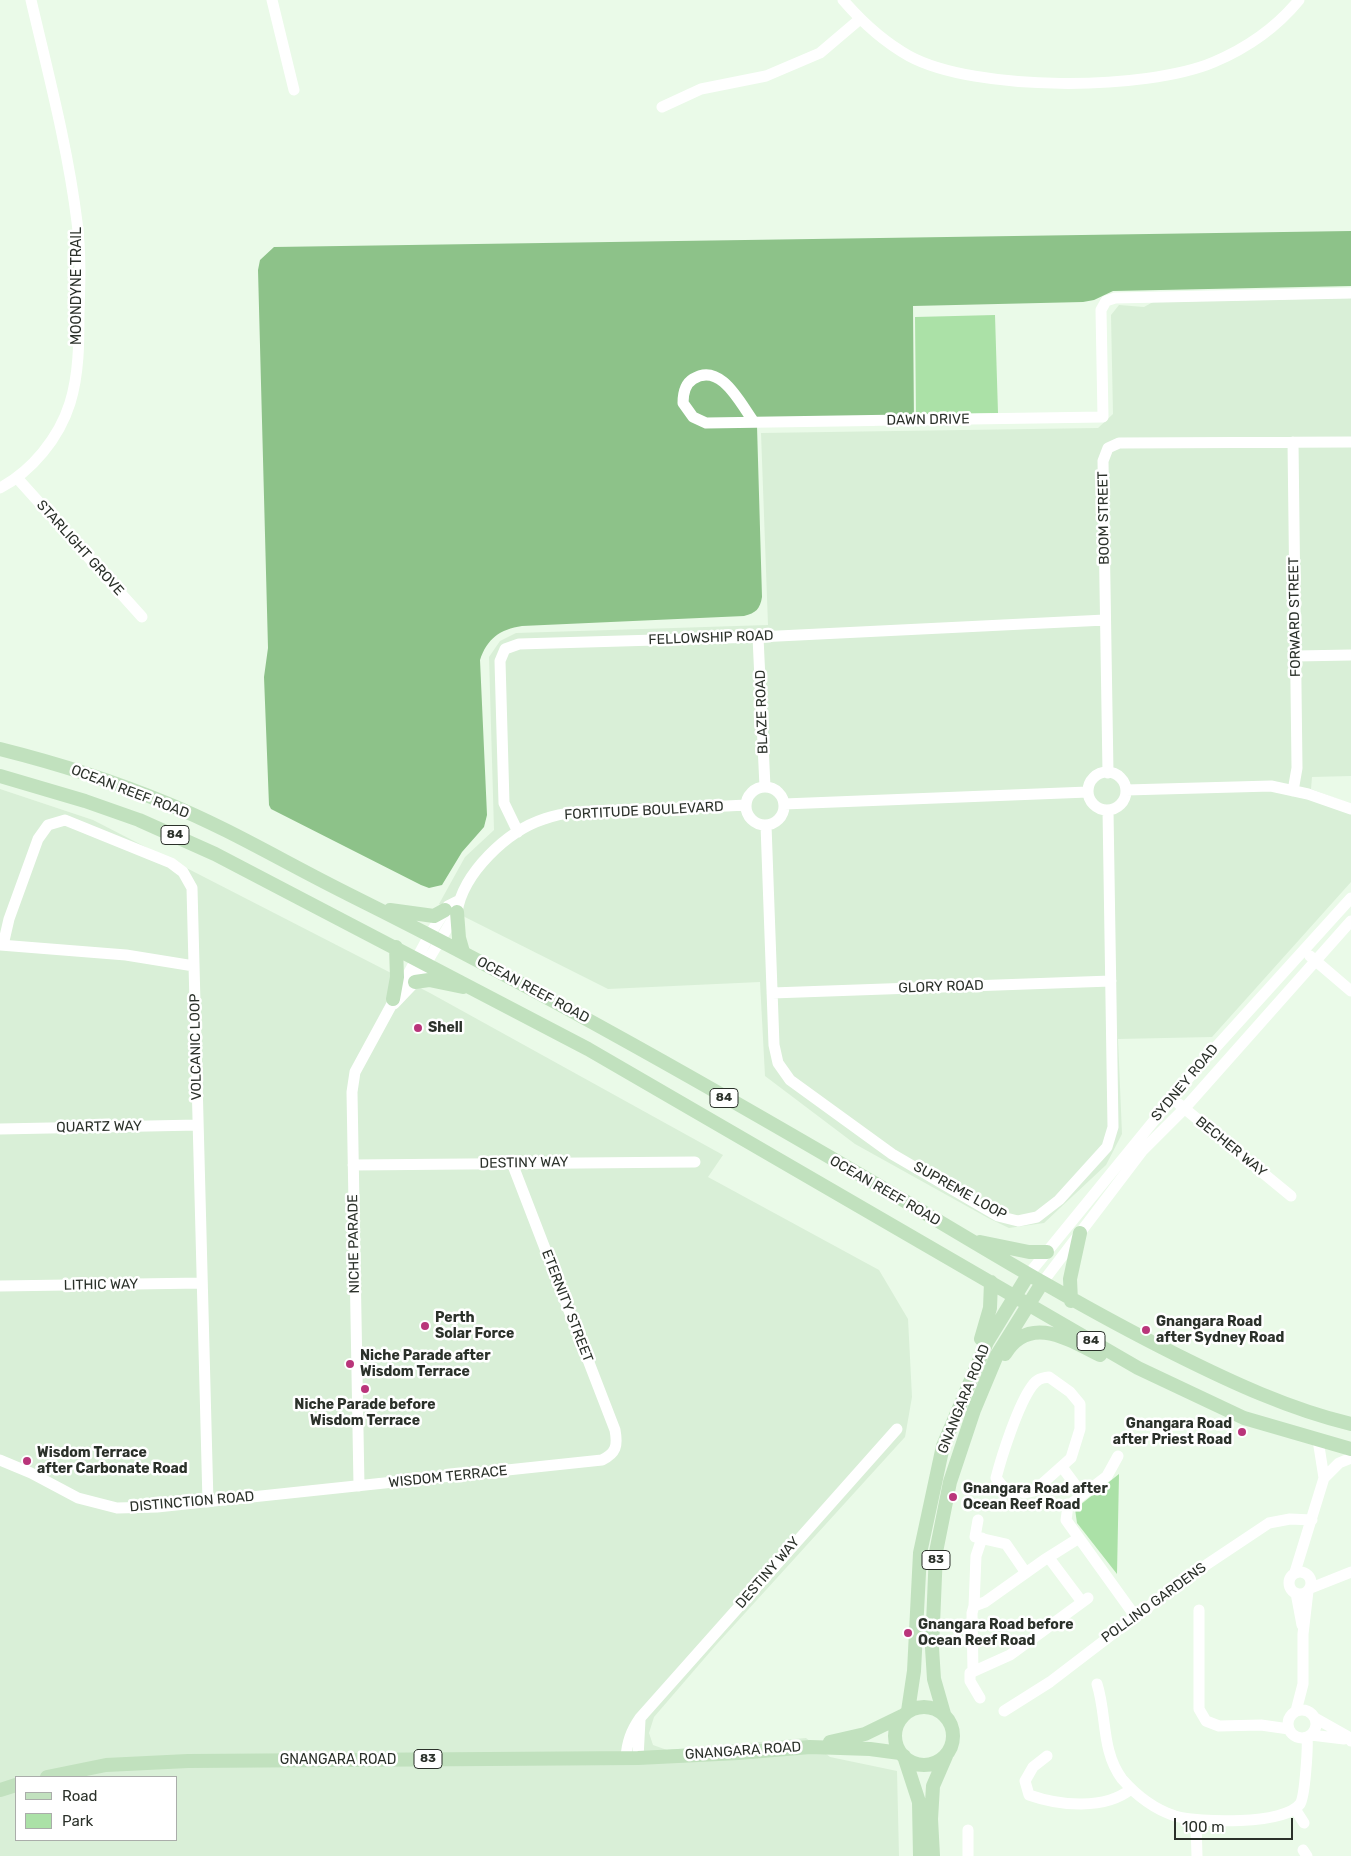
<!DOCTYPE html>
<html>
<head>
<meta charset="utf-8">
<style>
	body { margin:0 }
	#map { position:relative; width:1351px; height:1856px; overflow:hidden; background:#eafae8; font-family:Rubik,sans-serif }
	canvas { display:block }
	.legend { position:absolute; left:15px; top:1776px; width:162px; height:65px; box-sizing:border-box; background:#fff; border:1px solid #aaadaa; margin:0; padding:6px 9px; list-style:none; font-size:15px; color:#2b312a }
	.legend li { display:flex; align-items:center; gap:10px; height:25px }
	.legend b { width:25px; border:1px solid #aaadaa }
	.scale { position:absolute; left:1174px; top:1818px; width:119px; height:22px; box-sizing:border-box; border:2px solid #2b312a; border-top:0; padding-left:6px; font-size:15px; line-height:18px; white-space:nowrap; color:#2b312a; -webkit-text-stroke:4px #fff; paint-order:stroke }
</style>
</head>
<body>
<div id="map">
<canvas width="1351" height="1856"></canvas>
<ul class="legend">
<li><b style="height:6px;background:#c1e1be"></b>Road</li>
<li><b style="height:14px;background:#abe1a7"></b>Park</li>
</ul>
<div class="scale">100 m</div>
</div>
<script>
const c = document.querySelector('canvas').getContext('2d');
c.lineJoin = 'round';
function fillPath(path, color) { c.fillStyle = color; c.fill(path, 'evenodd'); }
function stroke(path, color, width, dash) { c.strokeStyle = color; c.lineWidth = width; c.lineCap = dash ? 'butt' : 'round'; c.setLineDash(dash || []); c.stroke(path); }
function write(font, color, halo, rows, align = 'center') {
  c.font = font + ' Rubik,sans-serif'; c.lineWidth = 5; c.setLineDash([]); c.textBaseline = 'middle'; c.strokeStyle = halo; c.fillStyle = color; for (const [text, x, y, turn = 0] of rows) {
    c.save(); c.translate(x, y); c.rotate((+turn || 0) * Math.PI / 180); c.textAlign = isNaN(turn) ? turn : align; if (halo) c.strokeText(text, 0, 0); c.fillText(text, 0, 0); c.restore();
  }
}
fillPath(new Path2D(`
	M1351,298V776L1312,777L1311,789L1351,804V882L1212,1037L1118,1039L1122,1134L1106,1165L1044,1223L1009,1228L988,1218L855,1144L765,1076L760,982L608,989L439,904L465,857L494,830L489,657L500,641L516,633L768,625L761,433L1098,428L1113,414L1111,315L1119,305L1144,307L1153,302Z
	M0,789L93,820L430,993L723,1155L708,1177L879,1270L908,1319L912,1397L905,1437L716,1645L654,1717L649,1733L653,1745L667,1750L806,1738L830,1757L897,1771L899,1856H0ZM16,1777H176V1840H16Z`), '#d9efd7');
fillPath(new Path2D(`
	M995,315L998,413L916,415L915,317Z
	M1119,1474L1117,1574L1077,1523L1075,1509Z`), '#abe1a7');
fillPath(new Path2D(`
	M1351,231V286L1113,291L1094,300L1083,302L913,306L914,425L757,426L762,597C760,609 756,613 744,616L522,626C500,629 487,639 480,660L487,815L484,827L462,852L442,885L429,888L421,885L271,809L269,805L264,677L268,648L258,270L260,260L274,247Z`), '#8dc289');
stroke(new Path2D(`
	M272,0L294,90
	M843,0C862,22 884,42 909,56C975,92 1146,91 1214,62C1247,48 1276,28 1299,0
	M662,107L701,89L766,76L820,53L860,19
	M754,422C741,405 721,361 693,379C685,384 683,394 683,403L693,417L706,423L1103,417L1101,310L1106,301L1115,298L1351,293
	M1293,442L1297,768L1293,791
	M18,479L142,617
	M0,488C32,471 59,438 70,403C79,374 79,342 79,313C80,283 81,252 77,222C68,148 48,73 31,0
	M758,637L765,787
	M1296,656L1351,655
	M1088 791a19 19 0 1 1 38 0a19 19 0 1 1-38 0Z
	M1108,773L1103,461L1108,448L1119,443L1351,442
	M746 806a19 19 0 1 1 38 0a19 19 0 1 1-38 0Z
	M1126,790L1271,786L1308,794L1351,809
	M784,804L1088,792
	M766,825L774,1045L778,1063L790,1080L892,1154L998,1216L1018,1221L1037,1217L1059,1200L1107,1147L1113,1127L1108,810
	M518,832L504,803L500,661L505,649L519,644L758,637L1105,620
	M0,945L126,955L194,966
	M3,945L9,919L38,839L48,825L65,820L171,863L183,872L192,888L208,1502
	M1310,956L1351,991
	M772,993L1111,981
	M394,1004L415,982L457,912C463,873 507,831 544,819C569,810 598,811 624,810C665,809 706,807 746,805
	M1179,1104L1291,1196
	M0,1129L198,1125
	M353,1165L695,1162
	M1028,1275L1197,1068L1351,898
	M1042,1283L1143,1150L1184,1109L1351,921
	M0,1286L202,1283
	M1049,1377L1070,1392L1080,1404V1429L1071,1458L1034,1491L1025,1493L1004,1488L996,1478C1002,1455 1018,1405 1032,1386C1037,1379 1041,1378 1049,1377Z
	M1118,1456L1107,1476L1068,1506L1066,1520L1135,1616
	M0,1460L31,1473L78,1498L117,1508L157,1507L602,1460C616,1453 618,1446 615,1430L512,1163
	M1062,1467L1082,1494
	M1324,1478L1339,1463L1351,1458
	M359,1486L352,1092L355,1072L430,934L448,906L458,901
	M978,1520L975,1537L1006,1544L1026,1573
	M1049,1558L1082,1602
	M1289 1583a11 11 0 1 1 22 0a11 11 0 1 1-22 0Z
	M1295,1572L1324,1478L1318,1440
	M1311,1588L1351,1572
	M1296,1593L1302,1625
	M974,1606L985,1602L1044,1560L1079,1538
	M1199,1610V1709L1206,1721L1219,1726L1261,1725L1289,1729
	M973,1672L972,1613L974,1606L976,1556L982,1538
	M1097,1684C1107,1715 1101,1751 1122,1779C1136,1795 1154,1809 1175,1816C1198,1823 1285,1825 1300,1804C1305,1797 1308,1747 1307,1737
	M980,1698L970,1681V1673L1010,1655L1088,1598
	M1288 1724a14 14 0 1 1 28 0a14 14 0 1 1-28 0Z
	M1004,1711L1050,1682L1182,1581L1269,1523L1290,1519L1312,1520
	M1296,1711L1303,1684V1634L1308,1591
	M1315,1718L1347,1736L1351,1741
	M1311,1735L1344,1739
	M1047,1756L1033,1767L1025,1781L1029,1795C1060,1806 1105,1810 1131,1789
	M626,1758C627,1742 631,1731 640,1718L897,1429
	M638,1758L640,1720
	M1295,1809L1304,1823
	M1196,1821L1197,1856
	M1303,1850L1307,1856
	M968,1856V1830`), '#fff', 11);
stroke(new Path2D(`
	M0,749C56,763 113,781 166,803C230,829 289,865 350,895C541,990 726,1096 910,1204C997,1256 1083,1308 1175,1354C1231,1382 1289,1409 1351,1424
	M0,776L85,801L139,820L215,854L588,1049L1138,1368L1244,1418L1351,1449
	M390,910L434,916L445,910
	M457,912L459,938L463,952
	M415,982L429,980L463,987
	M393,999L397,977L396,947
	M980,1242L1029,1252H1047
	M1071,1301L1070,1279L1080,1233
	M981,1339L990,1308L991,1282
	M1005,1354C1029,1314 1068,1339 1100,1355
	M895 1736a29 29 0 1 1 58 0a29 29 0 1 1-58 0Z
	M908,1711L914,1671L920,1553L943,1446L987,1342L1028,1275
	M944,1714L934,1679L932,1648L936,1552L950,1482L974,1410L997,1355L1042,1283
	M830,1742L865,1734L902,1716
	M904,1756L919,1802L920,1856
	M47,1777L106,1765L188,1761L638,1758L738,1753L810,1747L870,1749L900,1753
	M0,1790L16,1785
	M933,1856L931,1819L933,1786L946,1756`), '#c1e1be', 14);
for (const [x, y, r, color] of [
	[418,1028,5,"#b9357a"],
	[425,1326,5,"#b9357a"],
	[1146,1330,5,"#b9357a"],
	[350,1364,5,"#b9357a"],
	[365,1389,5,"#b9357a"],
	[1242,1432,5,"#b9357a"],
	[27,1461,5,"#b9357a"],
	[953,1497,5,"#b9357a"],
	[908,1633,5,"#b9357a"]
]) { const dot = new Path2D(); dot.arc(x, y, r, 0, 2 * Math.PI); c.fillStyle = color; c.fill(dot); stroke(dot, '#fff', 2); }
for (const [x, y, w] of [
	[175,835,28],
	[724,1098,28],
	[1091,1341,28],
	[936,1560,28],
	[428,1759,28]
]) { const box = new Path2D(); box.roundRect(x - w / 2, y - 9.5, w, 19, 4); c.fillStyle = '#fff'; c.fill(box); stroke(box, '#2b312a', 1); }
write('bold 12px', '#2b312a', null, [
	["84",175,835],
	["84",724,1098],
	["84",1091,1341],
	["83",936,1560],
	["83",428,1759]
]);
write('14px', '#2b312a', '#fff', [
	["MOONDYNE TRAIL",77,286,-90],
	["DAWN DRIVE",928,420,-1],
	["BOOM STREET",1104,518,-91],
	["STARLIGHT GROVE",80,548,48],
	["FORWARD STREET",1295,617,-91],
	["FELLOWSHIP ROAD",711,638,-2],
	["BLAZE ROAD",762,712,-92],
	["OCEAN REEF ROAD",130,792,21],
	["FORTITUDE BOULEVARD",644,811,-3],
	["GLORY ROAD",941,987,-2],
	["OCEAN REEF ROAD",533,990,28],
	["VOLCANIC LOOP",196,1047,-91],
	["SYDNEY ROAD",1185,1083,-50],
	["QUARTZ WAY",99,1127,-1],
	["BECHER WAY",1231,1147,39],
	["DESTINY WAY",524,1163,-1],
	["OCEAN REEF ROAD",885,1191,30],
	["SUPREME LOOP",960,1191,29],
	["NICHE PARADE",354,1244,-91],
	["LITHIC WAY",101,1285,-1],
	["ETERNITY STREET",567,1306,69],
	["GNANGARA ROAD",964,1399,-68],
	["WISDOM TERRACE",448,1477,-6],
	["DISTINCTION ROAD",192,1502,-5],
	["DESTINY WAY",768,1573,-49],
	["POLLINO GARDENS",1154,1603,-36],
	["GNANGARA ROAD",743,1751,-4],
	["GNANGARA ROAD",338,1760]
]);
write('bold 14px', '#2b312a', '#fff', [
	["Shell",428,1028],
	["Perth",435,1318],
	["Solar Force",435,1334],
	["Gnangara Road",1156,1322],
	["after Sydney Road",1156,1338],
	["Niche Parade after",360,1356],
	["Wisdom Terrace",360,1372],
	["Niche Parade before",365,1405,"center"],
	["Wisdom Terrace",365,1421,"center"],
	["Gnangara Road",1232,1424,"right"],
	["after Priest Road",1232,1440,"right"],
	["Wisdom Terrace",37,1453],
	["after Carbonate Road",37,1469],
	["Gnangara Road after",963,1489],
	["Ocean Reef Road",963,1505],
	["Gnangara Road before",918,1625],
	["Ocean Reef Road",918,1641]
], 'left');
</script>
</body>
</html>
